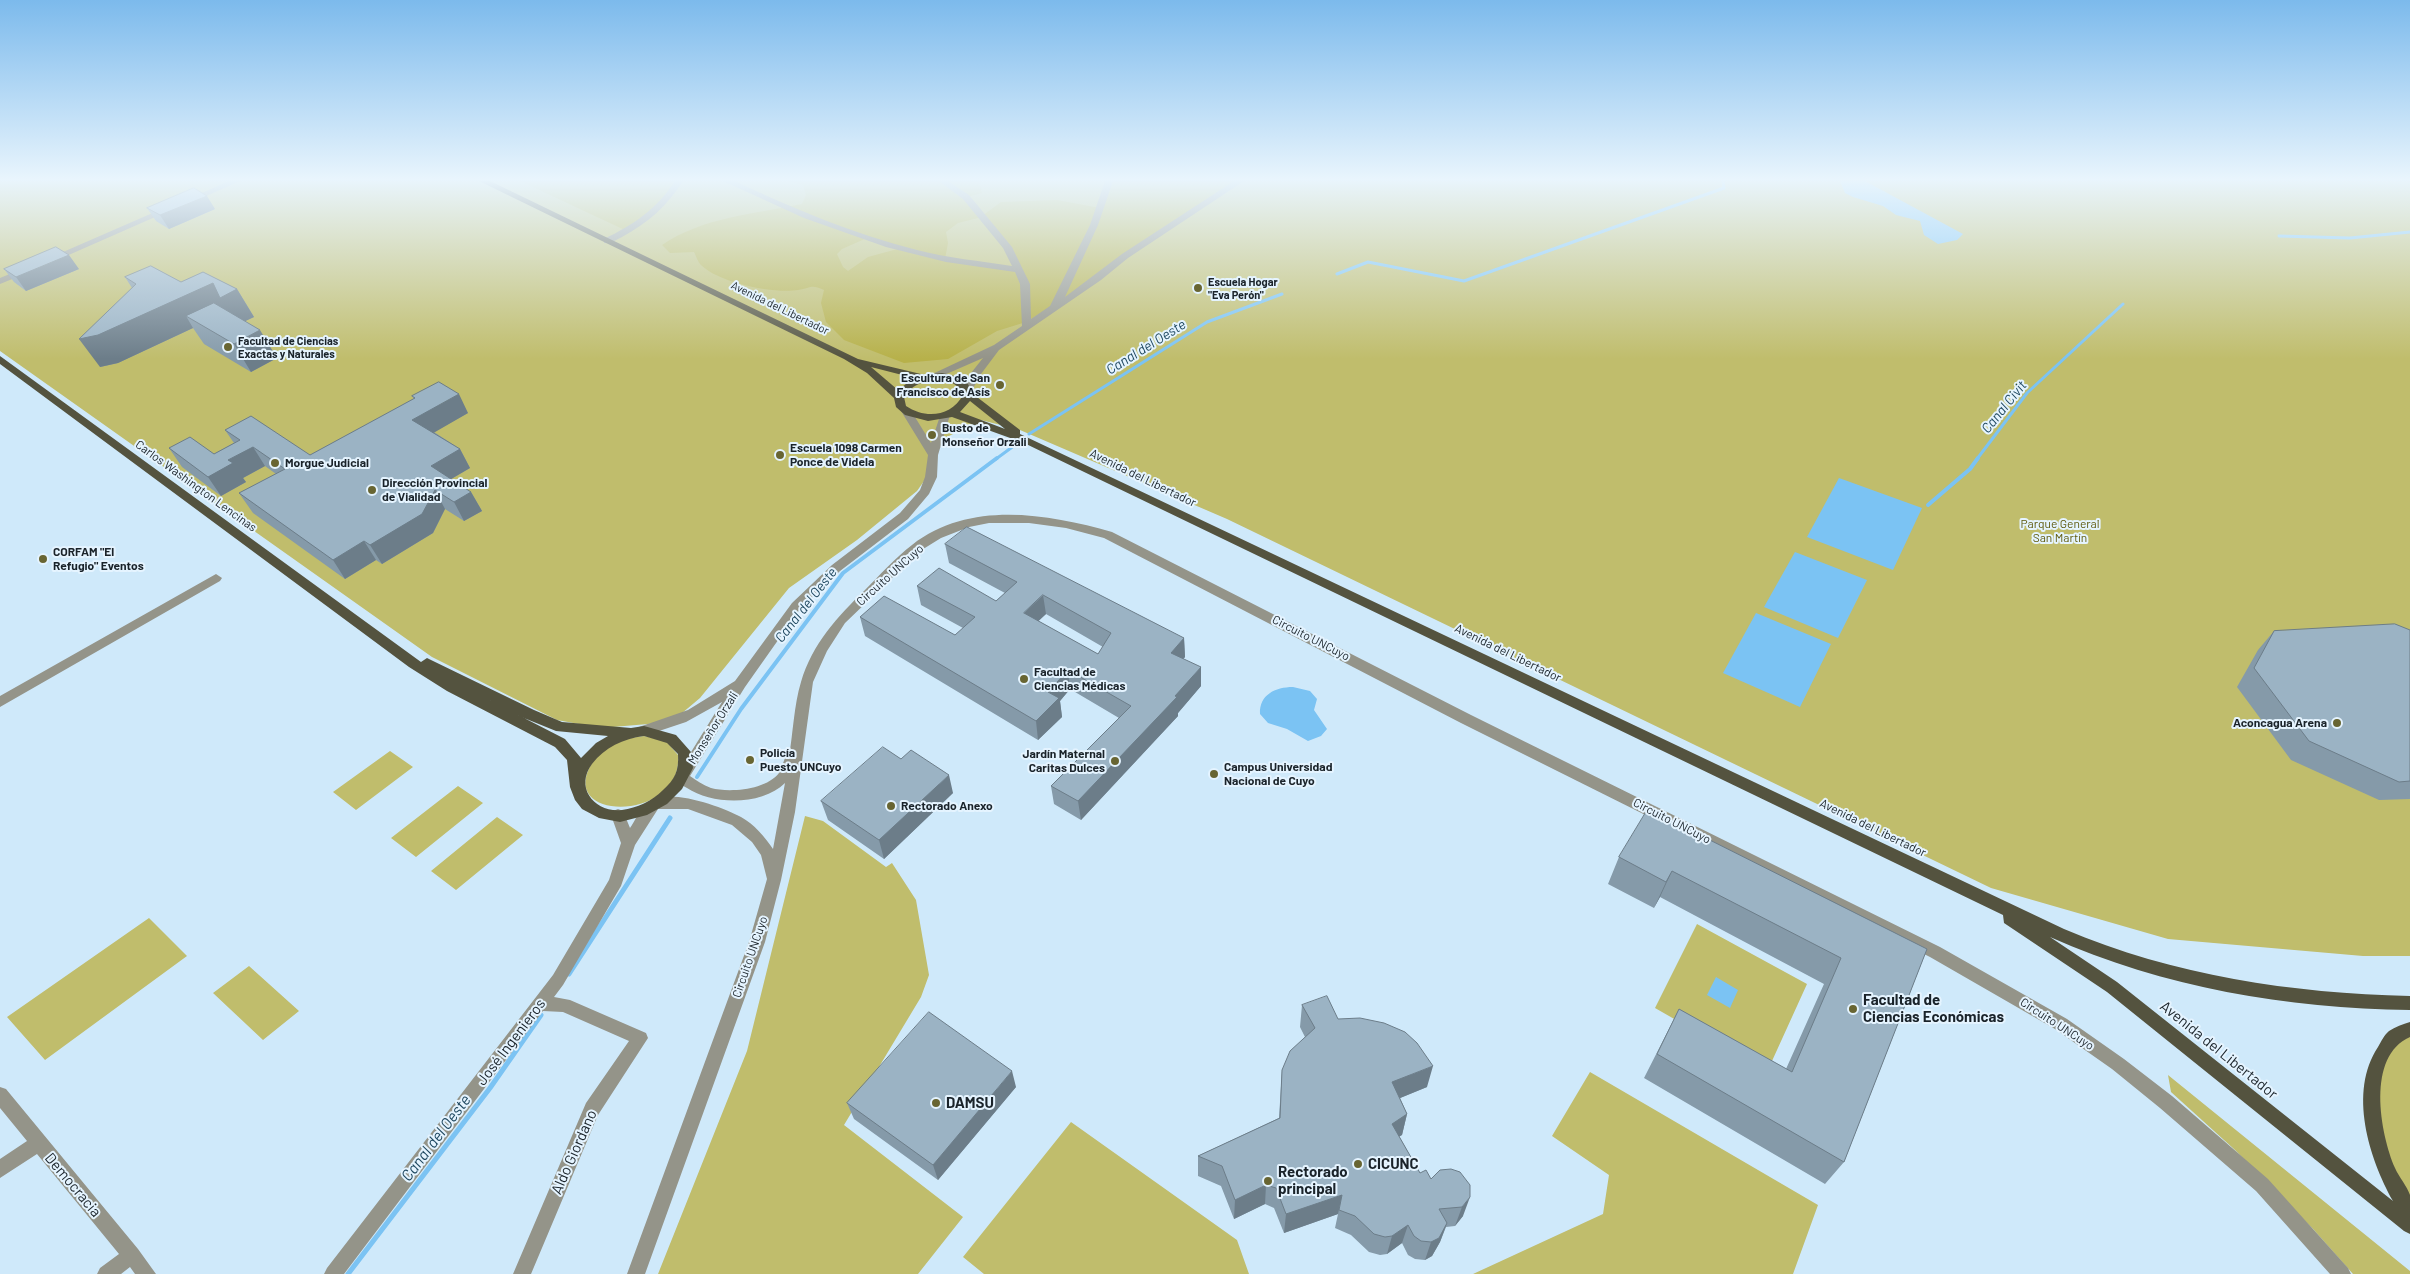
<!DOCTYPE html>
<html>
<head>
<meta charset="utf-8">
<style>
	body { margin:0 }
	canvas { display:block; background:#cfe9fa }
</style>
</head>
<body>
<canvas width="2410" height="1274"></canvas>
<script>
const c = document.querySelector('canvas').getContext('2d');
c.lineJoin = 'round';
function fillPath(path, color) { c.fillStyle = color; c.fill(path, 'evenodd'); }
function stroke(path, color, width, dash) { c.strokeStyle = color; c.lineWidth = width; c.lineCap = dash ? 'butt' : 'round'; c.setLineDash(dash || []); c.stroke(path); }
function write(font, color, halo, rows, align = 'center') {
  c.font = font + ' Barlow,sans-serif'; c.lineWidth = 4; c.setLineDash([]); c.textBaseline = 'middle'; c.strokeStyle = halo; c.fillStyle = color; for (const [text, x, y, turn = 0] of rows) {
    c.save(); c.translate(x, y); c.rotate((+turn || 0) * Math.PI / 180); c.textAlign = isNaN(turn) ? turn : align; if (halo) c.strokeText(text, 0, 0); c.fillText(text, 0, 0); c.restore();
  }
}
fillPath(new Path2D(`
	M0,181H2410V956H2363L2168,939L1991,888L1227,519L1020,430L981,420L943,439L931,458L929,474L917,491L857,540L789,588L700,698L675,719L648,724L601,728L557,720L432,657L0,351Z
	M644,736L666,741L678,755C684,822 555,823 592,763C602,745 625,738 644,736Z
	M390,751L413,767L356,810L333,792Z
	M458,786L483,803L416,857L391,838Z
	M805,816L823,821L886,867L892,863L916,900L929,975L921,997L844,1125L963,1217L918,1274H658L747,1051Z
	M497,817L523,835L456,890L431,871Z
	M149,918L187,956L45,1060L7,1017Z
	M1697,924L1807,984L1767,1072L1655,1008Z
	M249,966L299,1011L263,1040L213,993Z
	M2410,1029V1211L2379,1148V1059Z
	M1590,1072L1818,1205L1793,1274H1473L1603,1214L1609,1175L1552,1136Z
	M2168,1075L2410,1271V1274H2353L2313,1229L2235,1150L2171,1092Z
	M1071,1122L1237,1240L1249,1274H984L963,1257Z`), '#c0bd6c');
fillPath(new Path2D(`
	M520,181H679L671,194L627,231Z
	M788,181H979L982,193L967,197L982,216L1001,202L1057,200L1100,208L1108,181H1080H1240L1098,278L1026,322L997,331L948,359L904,363L844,340L826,322L821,303L824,290C811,284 811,288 798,290C774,294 719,283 701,265C698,262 696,256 694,252L670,253L662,245C703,217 755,214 802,204L806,195L803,185ZM982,217L1018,269L945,259L948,243L946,232L958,223ZM867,238L901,248L868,257L848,271L843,267L837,254L842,249Z`), '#b7b14a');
fillPath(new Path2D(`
	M1840,181H1865L1963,234L1957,240L1938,244L1924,235L1920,221L1896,215L1883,206L1853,197L1845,193Z
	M1839,478L1922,508L1893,570L1807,537Z
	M1795,552L1867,580L1838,638L1764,607Z
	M1756,613L1831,644L1800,707L1723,673Z
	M1293,687L1310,691L1317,699L1314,710L1327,729L1321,736L1308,741L1287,729L1268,723L1260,714C1259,695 1275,687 1293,687Z
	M1716,977L1738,990L1730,1008L1707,995Z`), '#7bc3f3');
stroke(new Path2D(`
	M2279,236L2350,238L2410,232
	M1337,274L1368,262L1464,281L1724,188L1723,181
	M1029,434L1207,322L1282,294
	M996,459L1015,445
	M1977,459L2027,393L2123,304`), '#7bc3f3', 3);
stroke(new Path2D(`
	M1928,505L1970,469L1978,458
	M697,777L741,709L843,573L997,458`), '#7bc3f3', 4);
stroke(new Path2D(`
	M569,974L670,818
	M348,1274L490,1088L541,1015`), '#7bc3f3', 5);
fillPath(new Path2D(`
	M229,181H240L193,202L186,200Z
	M675,181H683C667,206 648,223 622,237C616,240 611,244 604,243V239C633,225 657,209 675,181Z
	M723,181H734C793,208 853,234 917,250C948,258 980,261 1012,266L1003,248L963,199L939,181H948L969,195L1012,247L1030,284L1031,319L1050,306L1090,225L1105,181H1113L1098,225L1065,297L1122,254L1234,181H1244L1128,258L1101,280L999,350L981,374L971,392L967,393L962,390L971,373L983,358L935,379L931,380L926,377L994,345L1022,326L1020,284L1015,272L946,262L886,247L804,218Z
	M164,208L171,210L55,261L52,262L47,259Z
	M24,268L27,269V273L0,284V278Z
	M906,408L910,409L931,443L941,413H949L950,415L938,455L937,477L929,494L908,519L840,571L800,609L745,687L690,776C696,780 703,785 711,788C729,793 766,790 779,773C781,769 783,763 785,758L789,757C793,733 794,705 801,682C812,644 838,616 865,590C880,575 895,558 912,545C970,500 1047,514 1112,532L1471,715L1940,947L2067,1019L2124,1059L2172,1096L2268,1179L2348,1268L2351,1274H2330L2256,1191L2160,1108L2112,1069L2055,1029L1930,957L1461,723L1104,538L1066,528L1029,523H989L969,527L941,538L920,551L845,623L827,651L813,682L795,812L781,880L765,942L645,1274H627L749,942L767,879L761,855L752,842L732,825L688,809H658L635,845L621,886L563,985L554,997L570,1000L646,1033L648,1038L598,1115L531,1274H513L586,1103L629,1041L563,1012L543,1011L344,1274H324L327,1268L553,975L609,880L621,843L611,815L613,811L618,809L623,811L630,828C635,821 640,809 647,803C665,786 721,806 741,817C754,824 765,837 773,849L785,783C762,806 712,805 687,788C682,785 678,783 675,778L722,702L686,722L644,736L639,735L637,731L639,727L688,710L735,681L792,603L832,565L900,513L920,490L925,477L928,455L901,411Z
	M216,574L222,578L220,581L0,707V696Z
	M0,1087L6,1089L138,1249L156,1274H135L130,1267L121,1274H97L100,1268L119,1254L37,1154L0,1178V1159L27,1141L0,1108Z`), '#949489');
fillPath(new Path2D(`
	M479,181H490L858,359L925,375L942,373L959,377L968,384L973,394L1020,430V434L2064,929C2175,976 2291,993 2410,996V1010C2286,1008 2165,988 2050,937L2117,982L2393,1201C2369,1158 2348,1092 2378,1047C2381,1042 2384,1035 2389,1031C2395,1027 2403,1024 2410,1022V1037C2366,1056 2380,1133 2395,1168C2399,1177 2407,1186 2410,1195C2410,1206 2410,1223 2410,1234L2404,1231L2107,992L2004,923L2003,915L1024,443L952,417L928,421L905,415L896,407L894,398L867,373L844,359ZM871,367L914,378L898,390ZM942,379C952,382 959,385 963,395C951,417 925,419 906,406L904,397C913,383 927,380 942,379ZM970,401L1005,429L960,412Z
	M0,356L421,662L427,658L431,660L534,710L562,722L631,728L644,726L676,735L691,752L693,768L682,789L667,804L647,815L620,822L599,818L582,809L575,800L570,787L567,760L555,747L447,691L409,667L0,364ZM448,679L524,718L556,731L608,736L596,743L581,758L565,739ZM644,736L667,743L678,754C679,771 675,779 663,790C652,801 637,808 622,810C595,813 574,788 592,764C605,747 623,739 644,736Z`), '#54533f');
fillPath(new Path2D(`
	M147,208L215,209L169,229L156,221Z
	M4,269H79L26,291L14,282Z
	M125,277L237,289L254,317L245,321L277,358L251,372L204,344L193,328L118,363L100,367L132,288Z
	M412,396L468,413L434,432L460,449L470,468L451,479L471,492L482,511L464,521L445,509L433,533L382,564L376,560L345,579L253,513L239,493L276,474L265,466L243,478L246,482L221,496L182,467L169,448L214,454L234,443L225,430L310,455L414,399Z
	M945,544L1184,638L1185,657L1183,659L1201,686L1178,713V716L1081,820L1054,804L1051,786L1119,718L1070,689L1060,701L1062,717L1038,740L865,636L860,617L955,635L963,628L921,605L917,586L996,601L1005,593L949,563ZM1046,614L1103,647L1098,654L1038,621Z
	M2410,630V799L2379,800L2291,760L2237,687L2258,650L2274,631Z
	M901,759L953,793L884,859L828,820L821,801Z
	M1648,809L1927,949L1844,1162L1825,1184L1644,1078L1679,1009L1786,1069L1824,984L1660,897L1654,908L1608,884L1619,857Z
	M1302,1005L1338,1019L1427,1087L1400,1098L1407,1114L1402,1135L1399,1136L1420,1173L1431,1179L1460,1172L1463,1216L1455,1226L1446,1227L1440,1242L1432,1256L1425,1260L1415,1259L1408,1255L1402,1243L1387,1254L1380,1255L1369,1252L1351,1235L1335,1228L1338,1214L1284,1233L1274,1208L1265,1204L1234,1219L1221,1186L1198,1176V1156L1279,1118L1282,1070L1305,1037L1300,1027Z
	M1016,1087L938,1180L854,1119L847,1103Z`), '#859aa9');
fillPath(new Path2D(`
	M207,196L215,209L169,229L160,215Z
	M69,255L79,269L26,291L16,277Z
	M213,283L237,289L254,317L237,325L186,316L193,328L118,363L100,367L79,339Z
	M260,330L277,358L251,372L234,344Z
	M459,394L468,413L423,439L412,420Z
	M253,447L265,466L243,478L246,482L221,496L208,477L228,460Z
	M460,449L470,468L441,485L431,466Z
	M435,490L445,509L433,533L382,564L370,545Z
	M471,492L482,511L464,521L454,502Z
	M364,541L376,560L345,579L333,560Z
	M1043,595L1046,614L1027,632L1024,613Z
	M1184,638L1185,657L1172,672L1171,653Z
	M1201,667V686L1178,713V716L1081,820L1078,801Z
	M1068,670L1070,689L1060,701L1062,717L1038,740L1036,721L1048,692Z
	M949,775L953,793L884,859L879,840Z
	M1672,871L1660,897L1654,908L1666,882Z
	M1433,1066L1427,1087L1388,1103L1392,1082Z
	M1012,1071L1016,1087L938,1180L933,1165Z
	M1407,1114L1402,1135L1387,1144L1392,1124Z
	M1266,1185L1265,1204L1234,1219L1235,1200Z
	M1342,1195L1338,1214L1284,1233L1286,1214Z
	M1470,1197L1463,1216L1455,1226L1462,1207Z
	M1447,1223L1440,1242L1432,1256L1425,1260L1431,1242Z
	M1408,1225L1402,1243L1387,1254L1392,1236Z`), '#6c7d89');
const building = new Path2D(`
	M194,188L207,196L160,215L147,208Z
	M56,247L69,255L16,277L4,269Z
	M151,266L181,282L203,272L237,289L220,298L213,283L98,335L79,339L136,284L125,277Z
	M214,303L260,330L234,344L186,316Z
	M439,382L459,394L412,420L460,449L431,466L471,492L454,502L435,490L422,514L370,545L364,541L333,560L239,493L285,469L253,447L228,460L233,463L208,477L169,448L190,437L214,454L240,440L225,430L251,416L310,455L415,398L412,396Z
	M967,527L1184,638L1171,653L1201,667L1175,696L1177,697L1078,801L1051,786L1131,706L1068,670L1048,692L1059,698L1036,721L860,617L884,596L955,635L975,617L917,586L939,568L996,601L1017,582L945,544ZM1043,595L1111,633L1098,654L1024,613Z
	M2395,624L2410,630V781L2399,782L2309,741L2254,668L2274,631Z
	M883,747L901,759L911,750L949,775L879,840L821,801Z
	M1648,809L1927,949L1844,1162L1657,1054L1679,1009L1792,1072L1841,958L1672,871L1666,882L1619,857Z
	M1327,996L1338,1019L1360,1018L1384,1023L1405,1032L1417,1043L1433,1066L1392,1082L1407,1114L1392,1124L1420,1173L1426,1170L1431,1179L1440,1170L1451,1169L1460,1172L1470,1185V1197L1462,1207L1439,1209L1447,1223L1439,1238L1431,1242L1421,1241L1414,1236L1408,1225L1392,1236L1385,1237L1374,1234L1355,1216L1339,1210L1342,1195L1286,1214L1276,1188L1266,1185L1235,1200L1222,1166L1198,1156L1280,1118L1282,1070L1290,1051L1315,1028L1302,1005Z
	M929,1012L1012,1071L933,1165L847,1103Z`);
fillPath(building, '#9bb3c4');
stroke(building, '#6c7d89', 1);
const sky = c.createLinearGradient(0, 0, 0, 359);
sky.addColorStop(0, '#7cbaec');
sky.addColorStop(0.5, '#e9f5fd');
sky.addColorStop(1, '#e9f5fd00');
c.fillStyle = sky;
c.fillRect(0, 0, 2410, 359);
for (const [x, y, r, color] of [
	[1198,288,5,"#686532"],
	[228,347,5,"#686532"],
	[1000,385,5,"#686532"],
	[932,435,5,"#686532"],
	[780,455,5,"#686532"],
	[275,463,5,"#686532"],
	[372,490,5,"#686532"],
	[43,559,5,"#686532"],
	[1024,679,5,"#686532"],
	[2337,723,5,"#686532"],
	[750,760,5,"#686532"],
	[1115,761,5,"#686532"],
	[1214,774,5,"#686532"],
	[891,806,5,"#686532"],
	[1853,1009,5,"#686532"],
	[936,1103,5,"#686532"],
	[1358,1164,5,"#686532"],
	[1268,1181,5,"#686532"]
]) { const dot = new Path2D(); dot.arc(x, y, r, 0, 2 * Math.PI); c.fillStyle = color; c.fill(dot); stroke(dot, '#e5f4ff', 2); }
write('bold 11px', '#1a232a', '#e5f4ff', [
	["Escuela Hogar",1208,282],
	["\"Eva Perón\"",1208,295],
	["Facultad de Ciencias",238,341],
	["Exactas y Naturales",238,354]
], 'left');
write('11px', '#1a232a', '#e5f4ff', [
	["Avenida del Libertador",780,308,26]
]);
write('bold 12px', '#1a232a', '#e5f4ff', [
	["Escultura de San",990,378,"right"],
	["Francisco de Asís",990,392,"right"],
	["Busto de",942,428],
	["Monseñor Orzali",942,442],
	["Escuela 1098 Carmen",790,448],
	["Ponce de Videla",790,462],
	["Morgue Judicial",285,463],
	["Dirección Provincial",382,483],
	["de Vialidad",382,497],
	["CORFAM \"El",53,552],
	["Refugio\" Eventos",53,566],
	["Facultad de",1034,672],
	["Ciencias Médicas",1034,686],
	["Aconcagua Arena",2327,723,"right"],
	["Policía",760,753],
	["Puesto UNCuyo",760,767],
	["Jardín Maternal",1105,754,"right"],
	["Caritas Dulces",1105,768,"right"],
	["Campus Universidad",1224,767],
	["Nacional de Cuyo",1224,781],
	["Rectorado Anexo",901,806]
], 'left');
write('12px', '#1a232a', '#e5f4ff', [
	["Avenida del Libertador",1143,478,26],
	["Carlos Washington Lencinas",196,486,36],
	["Circuito UNCuyo",890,575,-42],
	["Circuito UNCuyo",1311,638,27],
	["Avenida del Libertador",1508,653,26],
	["Monseñor Orzali",713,728,-58],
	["Circuito UNCuyo",1672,821,27],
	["Avenida del Libertador",1873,828,26],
	["Circuito UNCuyo",750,957,-71],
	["Circuito UNCuyo",2057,1024,33]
]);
write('12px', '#5f5a0c', '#e5f4ff', [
	["Parque General",2060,524],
	["San Martín",2060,538]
]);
write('italic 14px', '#1e475f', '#e5f4ff', [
	["Canal del Oeste",1146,347,-32],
	["Canal Civit",2004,407,-51],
	["Canal del Oeste",806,605,-52]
]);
write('bold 15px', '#1a232a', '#e5f4ff', [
	["Facultad de",1863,1000],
	["Ciencias Económicas",1863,1017],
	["DAMSU",946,1103],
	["CICUNC",1368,1164],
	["Rectorado",1278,1172],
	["principal",1278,1189]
], 'left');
write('15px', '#1a232a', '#e5f4ff', [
	["José Ingenieros",511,1042,-53],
	["Avenida del Libertador",2219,1050,39],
	["Aldo Giordano",574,1152,-66],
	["Democracia",73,1185,50]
]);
write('italic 16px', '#1e475f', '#e5f4ff', [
	["Canal del Oeste",436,1138,-53]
]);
</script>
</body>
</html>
